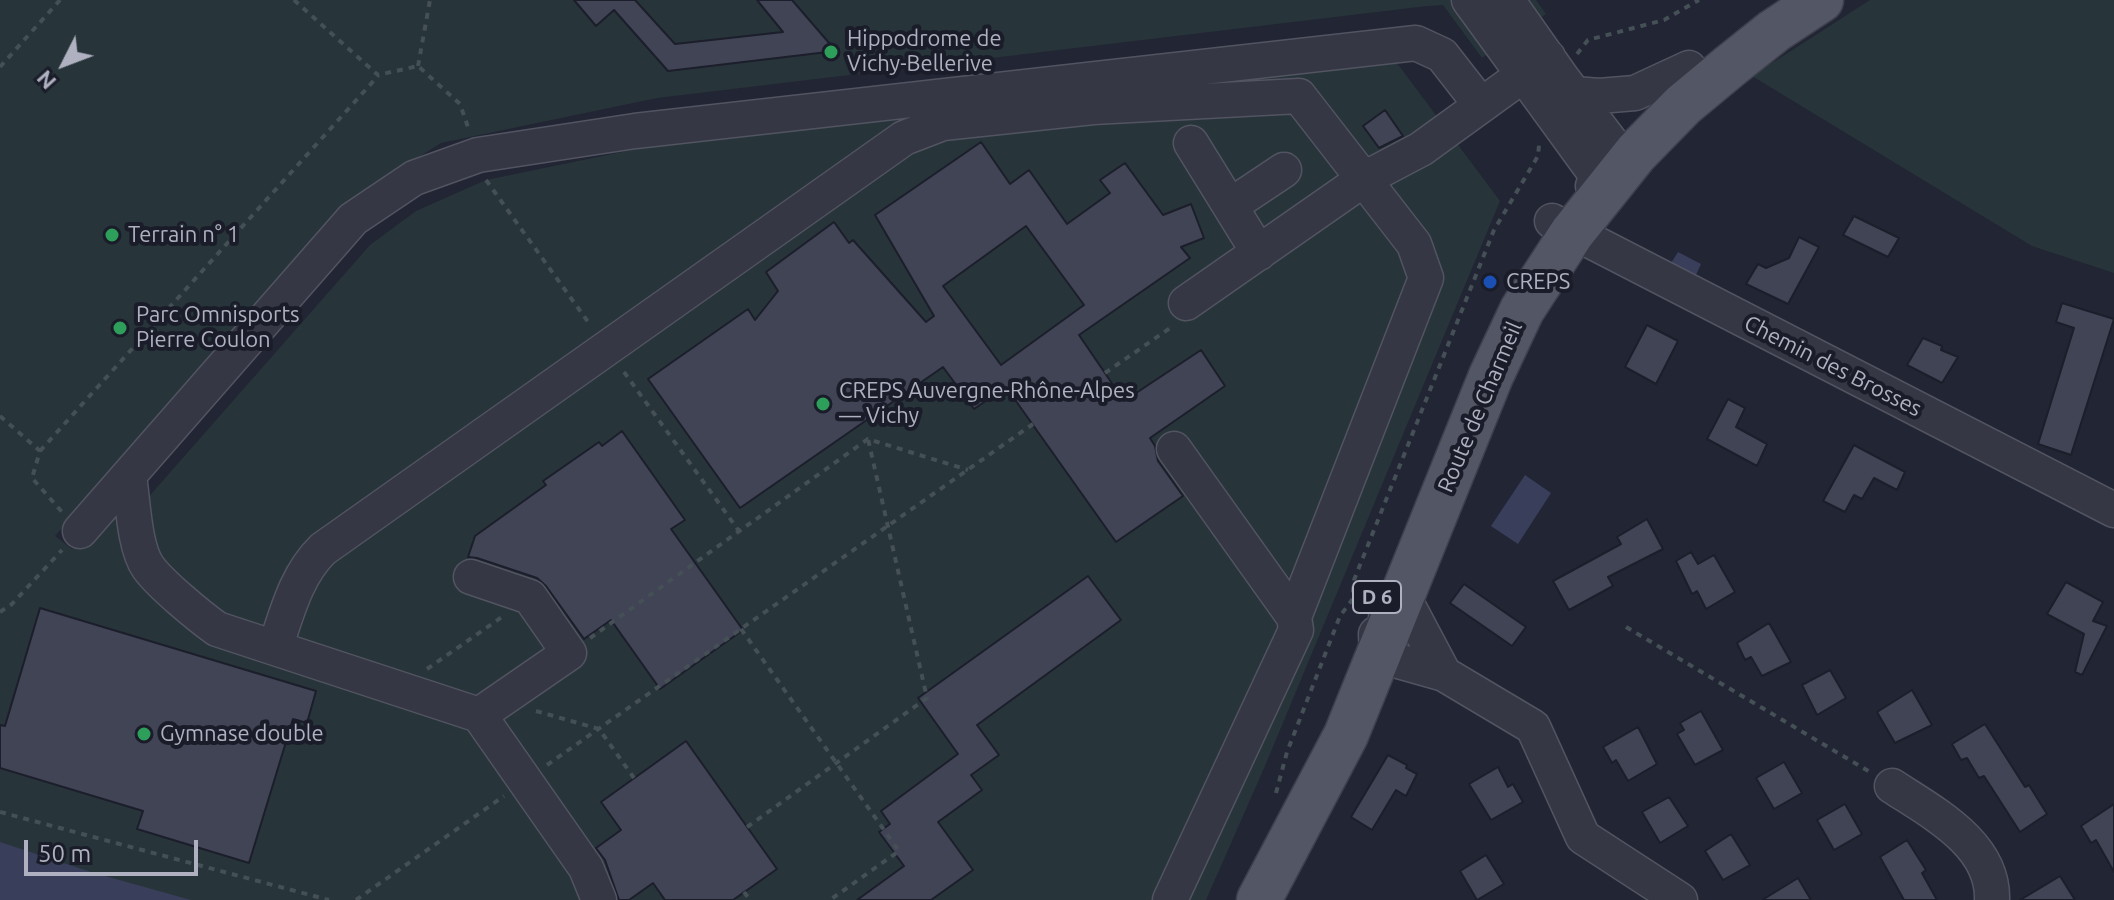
<!DOCTYPE html>
<html>
<head>
<meta charset="utf-8">
<style>
	body { margin:0 }
	#map { position:relative; width:2114px; height:900px; overflow:hidden; background:#222534; font-family:Ubuntu,sans-serif }
	canvas { display:block }
	.north { position:absolute; left:24px; top:24px; width:80px; height:80px; -webkit-text-stroke:6px #1a1d29; paint-order:stroke; rotate:228deg; font-size:22px; font-weight:700; line-height:32px; text-align:center; color:#afb1c1 }
	.north::after { content:''; display:block; margin:auto; width:28px; height:36px; background:#afb1c1; clip-path:polygon(50% 0,100% 100%,50% 72%,0 100%) }
	.scale { position:absolute; left:24px; top:840px; width:174px; height:36px; box-sizing:border-box; border:4px solid #afb1c1; border-top:0; padding-left:10px; font-size:24px; line-height:28px; white-space:nowrap; color:#afb1c1; -webkit-text-stroke:6px #1a1d29; paint-order:stroke }
</style>
</head>
<body>
<div id="map">
<canvas width="2114" height="900"></canvas>
<div class="north">N</div>
<div class="scale">50 m</div>
</div>
<script>
const c = document.querySelector('canvas').getContext('2d');
c.lineJoin = 'round';
function fillPath(path, color) { c.fillStyle = color; c.fill(path, 'evenodd'); }
function stroke(path, color, width, dash) { c.strokeStyle = color; c.lineWidth = width; c.lineCap = dash ? 'butt' : 'round'; c.setLineDash(dash || []); c.stroke(path); }
function write(font, color, halo, rows, align = 'center') {
  c.font = font + ' Ubuntu,sans-serif'; c.lineWidth = 8; c.setLineDash([]); c.textBaseline = 'middle'; c.strokeStyle = halo; c.fillStyle = color; for (const [text, x, y, turn = 0] of rows) {
    c.save(); c.translate(x, y); c.rotate((+turn || 0) * Math.PI / 180); c.textAlign = isNaN(turn) ? turn : align; if (halo) c.strokeText(text, 0, 0); c.fillText(text, 0, 0); c.restore();
  }
}
fillPath(new Path2D(`
	M0,0H1536L1546,14L1482,58L1443,5L1427,6L657,98L441,143L354,198L55,536L72,549L110,505L130,518L370,245L416,211L486,180L675,141L1394,59L1500,201L1265,766L1206,900H0Z
	M1870,0H2114V273L2032,246L1752,76Z`), '#273439');
fillPath(new Path2D(`
	M1678,252L1701,264L1696,275L1671,263Z
	M1525,475L1551,493L1518,544L1491,526Z
	M0,842L91,872L191,900H0Z`), '#393e5b');
const building = new Path2D(`
	M574,0H635L675,44L783,32L757,0H792L836,51L668,71L614,10L596,26Z
	M1385,110L1403,136L1379,148L1363,126Z
	M981,142L1010,184L1029,170L1067,224L1110,193L1100,180L1125,163L1163,215L1191,204L1204,238L1181,247L1190,258L1079,335L1124,401L1201,350L1225,386L1150,438L1155,446L1158,461L1183,496L1116,542L1006,387L974,409L943,367L740,508L648,379L748,309L755,320L778,291L766,272L834,222L849,243L853,240L926,322L934,316L875,215ZM1026,226L1084,305L1001,365L943,286Z
	M1854,216L1899,238L1888,257L1843,235Z
	M1799,237L1819,247L1788,304L1746,284L1758,264L1766,268L1789,258Z
	M2062,303L2114,319L2071,455L2038,444L2074,328L2056,322Z
	M1647,325L1678,341L1656,384L1625,367Z
	M1923,338L1942,346L1941,350L1958,357L1942,383L1907,365Z
	M1728,399L1745,408L1736,427L1767,444L1757,466L1707,439Z
	M622,431L685,520L671,529L743,630L660,689L611,620L584,639L546,586L537,578L477,558L468,557L475,536L546,485L543,481L599,442L602,446Z
	M1854,445L1905,472L1897,490L1874,478L1862,499L1854,495L1845,512L1823,501Z
	M1647,519L1663,549L1608,577L1613,586L1569,610L1553,581L1621,544L1617,537Z
	M1691,552L1698,564L1714,555L1735,592L1706,609L1697,591L1692,594L1676,561Z
	M1088,576L1121,620L977,725L999,755L971,775L982,790L938,822L973,870L931,900H857L904,866L879,832L890,824L881,811L958,754L918,698Z
	M2066,582L2103,602L2093,621L2107,626L2082,675L2075,672L2084,634L2047,614Z
	M1464,584L1526,627L1512,646L1450,603Z
	M40,608L316,691L307,723L293,719L249,863L137,829L143,811L0,768V725L5,726Z
	M1769,623L1791,662L1762,676L1751,657L1745,660L1737,643Z
	M1830,670L1846,698L1817,715L1802,685Z
	M1912,690L1932,725L1895,743L1877,712Z
	M1701,711L1723,750L1695,765L1677,734L1684,730L1680,723Z
	M1985,724L2025,787L2029,785L2047,814L2020,832L1984,776L1979,778L1967,758L1961,760L1952,744Z
	M1638,727L1657,764L1628,781L1616,760L1612,763L1603,747Z
	M686,741L777,869L733,900H665L653,883L629,900H619L605,860L596,848L621,830L601,802Z
	M1388,755L1407,765L1406,768L1417,774L1406,796L1396,790L1372,830L1351,817Z
	M1784,762L1802,793L1774,809L1756,778Z
	M1498,767L1508,787L1513,784L1523,802L1491,820L1469,784Z
	M1669,797L1688,826L1660,843L1642,812Z
	M1845,804L1862,834L1834,850L1817,820Z
	M2114,804V872L2096,840L2091,843L2081,826Z
	M1731,834L1750,865L1723,880L1705,851Z
	M1907,840L1926,870L1922,873L1937,900H1904L1880,857Z
	M1486,855L1504,884L1477,900L1460,871Z
	M2060,876L2075,900H2020Z
	M1798,878L1811,900H1762Z`);
fillPath(building, '#404455');
stroke(building, '#1c1e2b', 2);
const minor = new Path2D(`
	M1469,0L1592,169L1624,157
	M1507,0L1562,78L1613,145L1612,161L1593,186
	M1575,94L1599,96L1635,93L1689,68
	M1191,143L1259,253
	M1230,206L1284,170
	M1552,221L2114,510
	M1186,303L1364,179L1421,149L1548,57
	M129,476C133,501 134,547 148,567C160,584 199,616 217,629L479,715L586,868L599,900
	M80,531L353,219L414,178L478,155L635,131L1416,43L1442,55L1481,105
	M471,577L530,597L569,653L479,715
	M1386,617L1399,604L1409,608L1444,674
	M1376,634L1377,655L1444,674L1533,727L1583,837L1680,900
	M275,648C287,613 296,575 323,549L904,138L943,123L1093,107L1299,96L1414,244L1426,278L1294,617
	M1892,786C1933,813 1994,844 1992,900
	M1170,900L1296,630L1294,617L1174,449`);
const major = new Path2D(`
	M1259,900L1346,735L1491,376L1522,310L1572,233L1636,153L1683,105L1730,66L1774,31L1821,0`);
stroke(minor, '#525462', 37);
stroke(major, '#3e404e', 47);
stroke(new Path2D(`
	M294,0L378,75L418,66L460,104L469,130
	M1577,54L1588,40L1664,20L1699,0
	M418,66L430,0
	M0,67L60,0
	M486,180L591,326
	M624,372L739,531
	M1105,373L1173,326
	M0,416L40,451L32,478L62,512
	M40,451L378,76
	M0,612L12,604L62,550
	M1626,627L1870,772
	M741,629L899,851L830,900
	M590,638L868,439L968,470
	M427,669L502,617
	M536,711L599,729L634,778
	M547,765L1033,424
	M1276,793L1287,752L1340,616L1352,600L1354,580L1494,230L1538,156L1539,145
	M0,812L329,900
	M747,827L927,698L868,439
	M744,892L750,900
	M356,900L504,796`), '#454f56', 4, [6, 6]);
stroke(minor, '#353744', 34);
stroke(major, '#535664', 44);
for (const [x, y, r, color] of [
	[831,52,8,"#2e9e5b"],
	[112,235,8,"#2e9e5b"],
	[1490,282,8,"#1a4fb4"],
	[120,328,8,"#2e9e5b"],
	[823,404,8,"#2e9e5b"],
	[144,734,8,"#2e9e5b"]
]) { const dot = new Path2D(); dot.arc(x, y, r, 0, 2 * Math.PI); c.fillStyle = color; c.fill(dot); stroke(dot, '#1a1d29', 3); }
for (const [x, y, w] of [
	[1377,597,48]
]) { const box = new Path2D(); box.roundRect(x - w / 2, y - 16, w, 32, 6); c.fillStyle = '#1a1d29'; c.fill(box); stroke(box, '#afb1c1', 2); }
write('bold 20px', '#afb1c1', null, [
	["D 6",1377,597]
]);
write('22px', '#afb1c1', '#1a1d29', [
	["Hippodrome de",847,39],
	["Vichy-Bellerive",847,64],
	["Terrain n° 1",128,235],
	["CREPS",1506,282],
	["Parc Omnisports",136,315],
	["Pierre Coulon",136,340],
	["CREPS Auvergne-Rhône-Alpes",839,391],
	["— Vichy",839,416],
	["Gymnase double",160,734]
], 'left');
write('22px', '#afb1c1', '#1a1d29', [
	["Chemin des Brosses",1833,366,27],
	["Route de Charmeil",1480,407,-67]
]);
</script>
</body>
</html>
